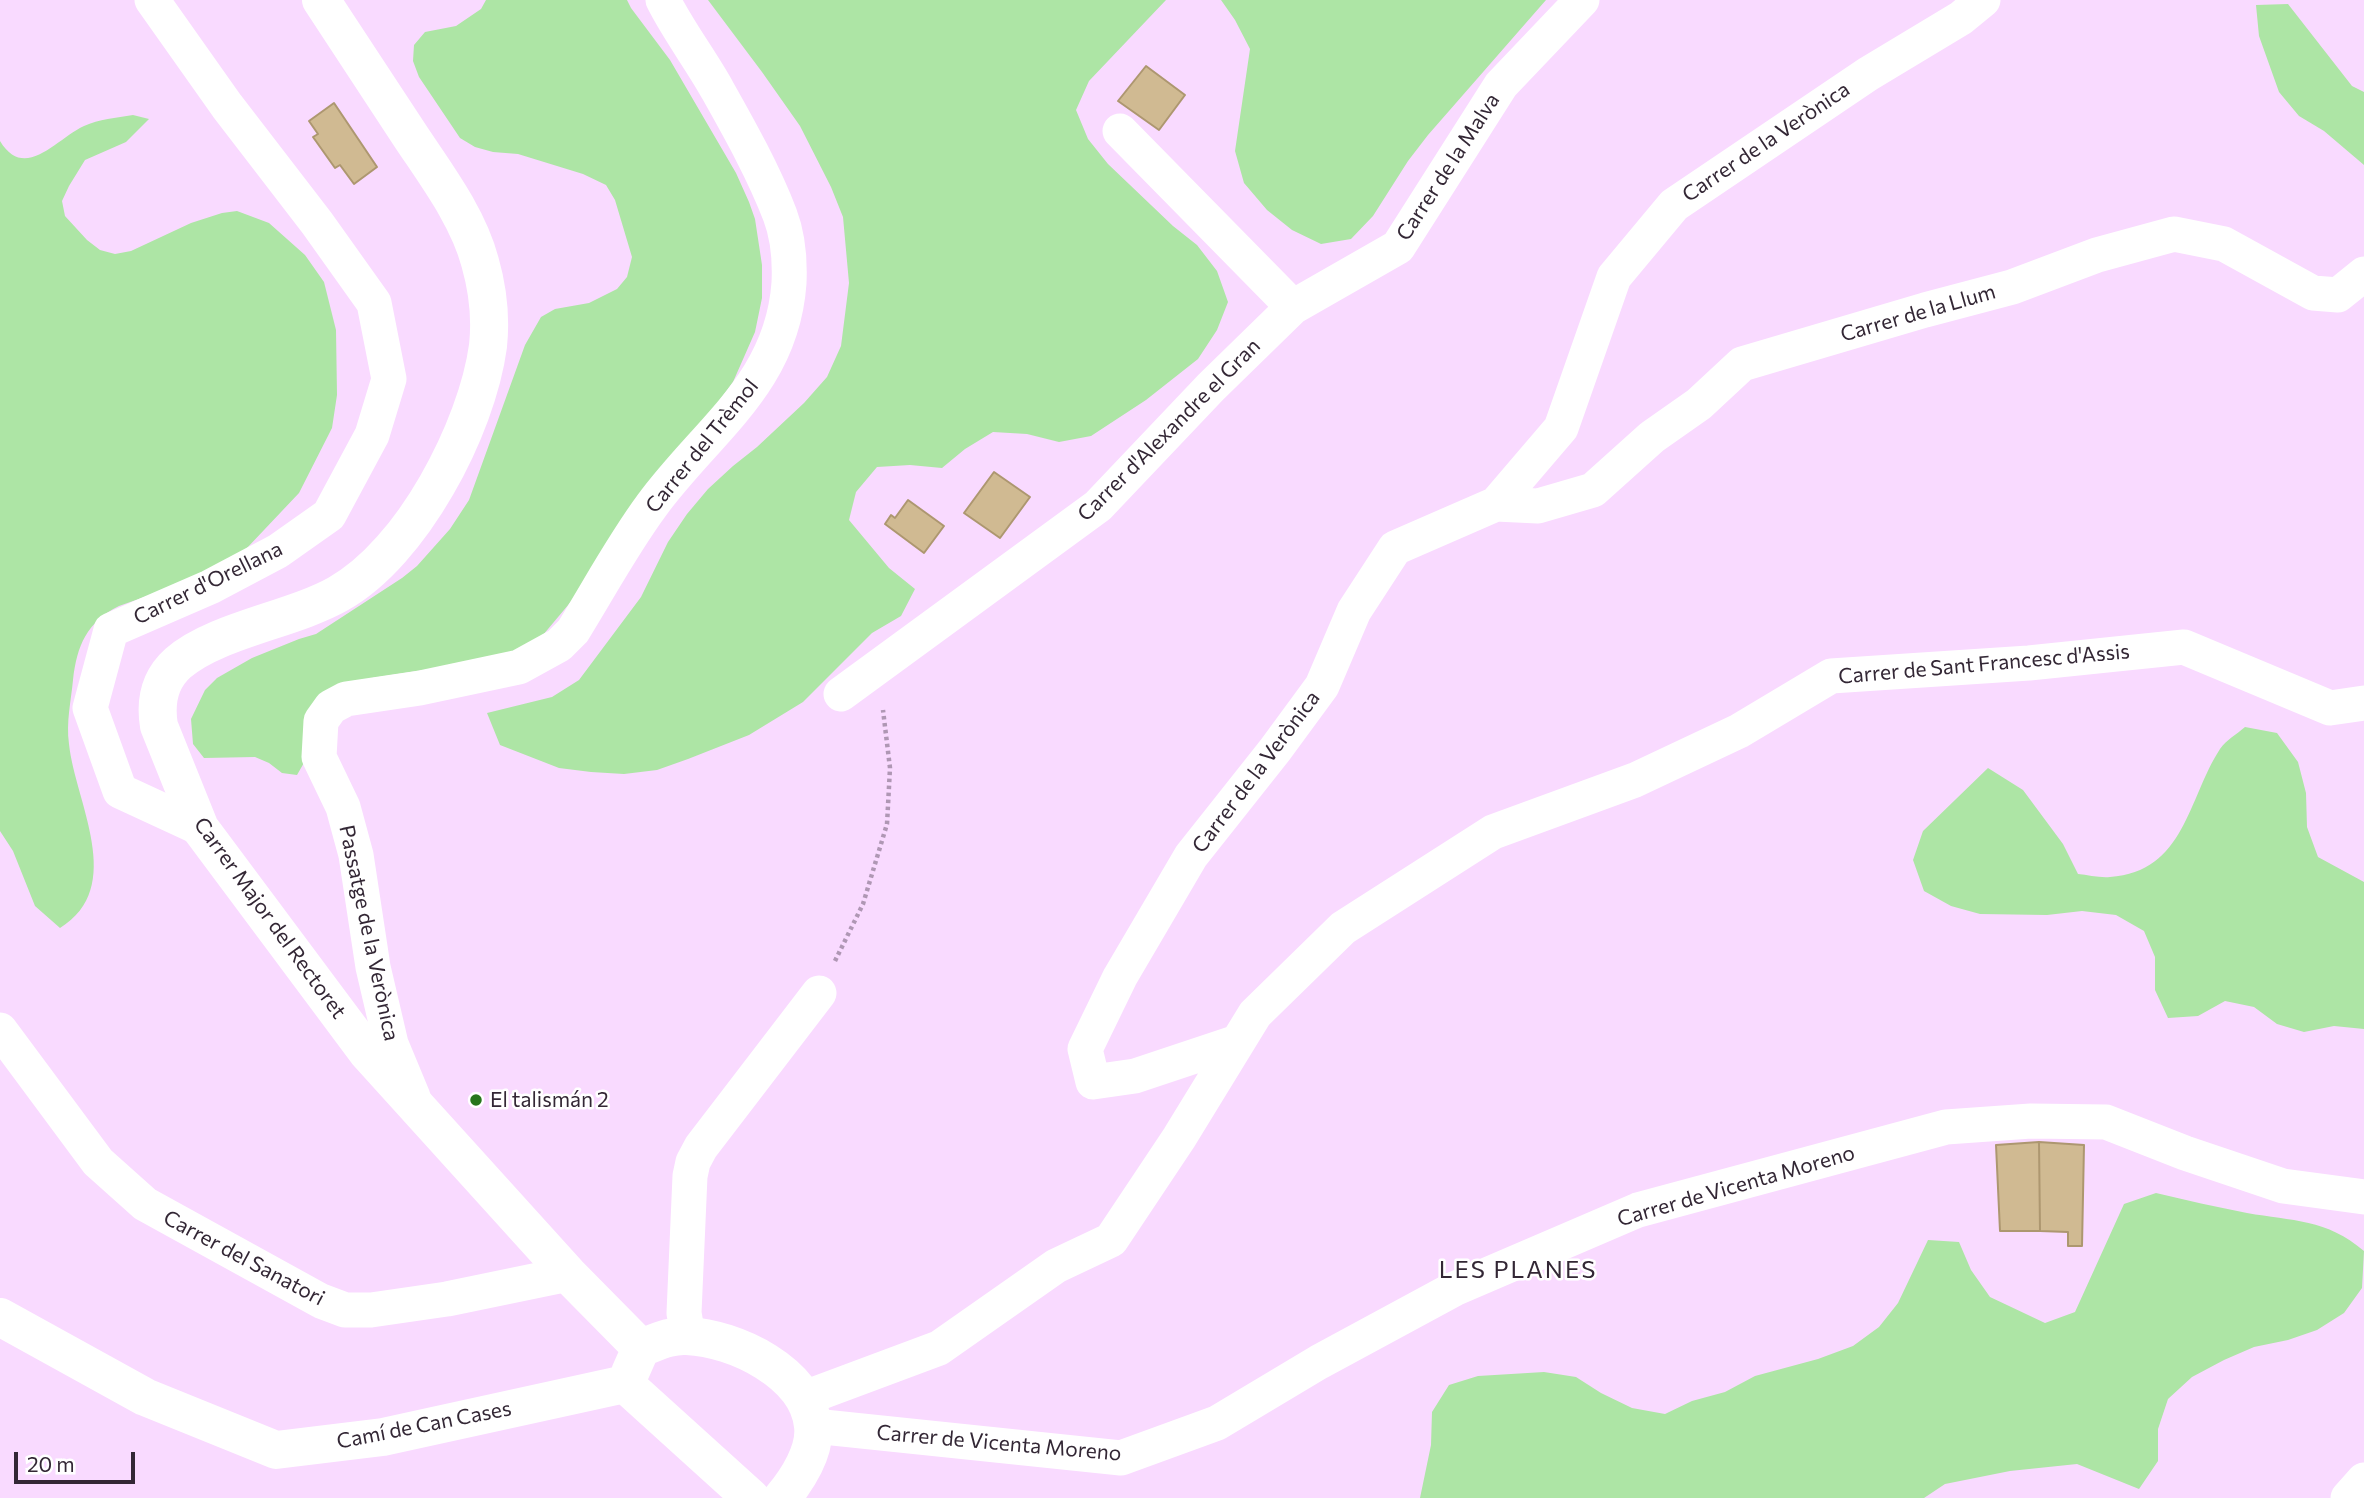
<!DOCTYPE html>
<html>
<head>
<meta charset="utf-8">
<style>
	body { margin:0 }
	#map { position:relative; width:2364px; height:1498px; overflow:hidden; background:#f9daff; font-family:Commissioner,sans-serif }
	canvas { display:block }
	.scale { position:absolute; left:14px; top:1452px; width:121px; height:32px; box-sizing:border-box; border:4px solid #332735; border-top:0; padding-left:9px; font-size:21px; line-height:24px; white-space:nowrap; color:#332735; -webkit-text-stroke:5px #fff; paint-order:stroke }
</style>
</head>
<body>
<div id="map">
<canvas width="2364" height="1498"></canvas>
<div class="scale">20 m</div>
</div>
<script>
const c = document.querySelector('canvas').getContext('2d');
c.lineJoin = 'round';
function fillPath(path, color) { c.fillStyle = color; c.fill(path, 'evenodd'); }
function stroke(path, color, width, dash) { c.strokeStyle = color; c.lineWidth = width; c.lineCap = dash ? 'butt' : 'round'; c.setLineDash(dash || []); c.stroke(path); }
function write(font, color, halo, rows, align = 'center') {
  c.font = font + ' Commissioner,sans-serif'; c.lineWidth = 5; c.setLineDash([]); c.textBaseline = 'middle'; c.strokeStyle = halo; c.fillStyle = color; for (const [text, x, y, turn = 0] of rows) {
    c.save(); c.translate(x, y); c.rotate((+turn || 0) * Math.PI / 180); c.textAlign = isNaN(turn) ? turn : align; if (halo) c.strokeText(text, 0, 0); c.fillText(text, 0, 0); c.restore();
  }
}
fillPath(new Path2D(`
	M486,0H627L631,8L670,60L736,173L749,202L755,219L762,265V298L755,332L733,382L574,598L543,635L501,658L372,678L305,761L297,775L282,773L269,763L255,757L204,758L193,744L191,719L205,690L217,678L252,658L299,639L316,634L402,578L417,566L450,529L469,500L525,345L541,317L555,309L589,303L617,289L627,277L632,257L615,200L606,185L583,174L518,154L493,152L475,147L460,138L419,77L413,61L414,45L425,32L456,26L481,9Z
	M708,0H1166L1089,81L1076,110L1088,139L1108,164L1173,226L1197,245L1217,271L1228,302L1217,330L1198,359L1146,400L1091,436L1059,442L1027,434L993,432L965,449L942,468L910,465L877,467L856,492L849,520L889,568L915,589L901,616L872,633L803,702L749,735L688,759L657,770L624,774L591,772L559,768L500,745L487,713L552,697L579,680L641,597L668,542L687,514L708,489L733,466L757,447L804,403L827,377L841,346L849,283L843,217L831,187L800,126L762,72Z
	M1221,0H1546L1428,135L1408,161L1373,216L1351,239L1321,244L1292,230L1267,210L1244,183L1235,151L1250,49L1235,20Z
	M2288,4L2352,86L2364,92V165L2324,131L2299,116L2279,92L2259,36L2256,5Z
	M133,115L149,119L126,142L85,160L69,186L62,201L65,216L87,240L100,250L115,254L131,251L191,223L222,213L237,211L269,223L305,255L324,282L336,330L337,395L332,428L299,493L229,567L119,606C87,622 77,645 73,680C71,701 66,722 69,744C75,802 127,887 60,928L35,906L13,851L0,831V141C25,182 56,139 84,126C99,119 116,118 133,115Z
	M2245,727L2277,733L2298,762L2306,793L2307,827L2318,857L2364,882V1029L2334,1026L2304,1032L2277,1024L2254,1007L2225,1001L2198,1016L2168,1018L2155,990V957L2144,931L2116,915L2082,911L2047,915L1980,914L1951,906L1924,891L1913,860L1923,831L1988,768L2023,790L2063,844L2078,874C2088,875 2100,878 2110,877C2185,872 2188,798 2220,749C2226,740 2237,734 2245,727Z
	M2156,1193C2186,1200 2216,1207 2247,1213C2292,1221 2327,1219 2364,1251L2362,1288L2344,1313L2317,1330L2288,1340L2254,1347L2224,1360L2192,1377L2168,1399L2158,1429V1461L2139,1489L2077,1464L2010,1471L1945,1484L1924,1498H1420L1431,1445L1432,1412L1449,1385L1478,1376L1544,1372L1576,1377L1601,1393L1632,1408L1665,1414L1692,1401L1725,1392L1755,1376L1818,1359L1853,1346L1879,1327L1898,1303L1928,1240L1959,1242L1971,1270L1990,1297L2045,1323L2075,1312L2124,1204Z`), '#ade5a5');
const building = new Path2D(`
	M1146,66L1185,95L1159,130L1118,101Z
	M334,103L377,167L354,184L340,165L335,168L313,137L318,134L309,121Z
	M994,472L1030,497L1000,538L964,513Z
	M908,500L944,526L924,553L885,524L891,515L895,518Z
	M2039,1142L2084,1145L2082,1246H2068V1232L2040,1231Z
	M2039,1142L2040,1231H2000L1996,1145Z`);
fillPath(building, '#d0ba92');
stroke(building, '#ad9770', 2);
stroke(new Path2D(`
	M835,961L863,904L887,824L890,768L883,710`), '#af97b4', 4.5, [3.5, 3.5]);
stroke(new Path2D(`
	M152,0L227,106L317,223L374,303L389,379L372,435L329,515L278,551L210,587L111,630L90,708L120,791L200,828
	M1293,307L1398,247L1501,85L1582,0
	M1496,504L1538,506L1593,490L1652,437L1699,404L1742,364L1925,310L2012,287L2097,255L2174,234L2224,244L2313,293L2338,295L2364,274
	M841,694L1098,506L1211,387L1293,307L1120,131
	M0,1030L98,1162L145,1204L321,1301L345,1310H371L447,1299L568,1274
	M1237,1042L1135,1076L1093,1082L1085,1049L1120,977L1191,856L1275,750L1322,686L1354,611L1395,548L1496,504L1561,428L1614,277L1674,205L1868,74L1961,18L1983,0
	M413,1097L391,1044L373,967L356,855L343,807L319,757L321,721L331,707L346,699L420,688L519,667L559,645L573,631C599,589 623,544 652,505C707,430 782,384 789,283C790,261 788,236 780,215C764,173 740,130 718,91C701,60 679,32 663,0
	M688,1336L684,1313L690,1176L693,1162L701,1147L819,993
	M805,1398L939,1348L1056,1266L1111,1240L1179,1138L1255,1014L1343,928L1493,832L1635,780L1739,731L1831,676L2029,663L2184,647L2330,708L2364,703
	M814,1426L1121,1458L1217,1423L1319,1362L1454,1289L1638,1210L1946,1127L2031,1121L2106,1122L2185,1153L2283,1186L2364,1197
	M2348,1498L2364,1480`), '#fff', 35);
stroke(new Path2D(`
	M321,0C351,46 381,92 411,137C437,176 468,217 480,262C488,290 491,318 488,346C477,428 412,553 338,594C292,620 216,630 178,663C159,680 155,702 159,726L200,828L367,1052L568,1274L641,1348
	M0,1317L145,1397L276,1450L383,1437L625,1384
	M630,1373L641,1348C657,1342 670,1335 687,1336C735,1338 808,1373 813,1426C816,1451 797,1480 782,1498
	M625,1384L751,1498`), '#fff', 38);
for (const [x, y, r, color] of [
	[476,1100,7,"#27751c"]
]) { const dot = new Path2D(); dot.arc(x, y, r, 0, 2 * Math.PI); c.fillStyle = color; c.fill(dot); stroke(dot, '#fff', 2.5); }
write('21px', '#332735', '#fff', [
	["Carrer de la Verònica",1766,142,-34],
	["Carrer de la Malva",1448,167,-57],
	["Carrer de la Llum",1918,313,-16],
	["Carrer d'Alexandre el Gran",1169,430,-45],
	["Carrer del Trèmol",702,446,-51],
	["Carrer d'Orellana",208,583,-26],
	["Carrer de Sant Francesc d'Assis",1984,664,-5],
	["Carrer de la Verònica",1256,772,-53],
	["Carrer Major del Rectoret",270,918,54],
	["Passatge de la Verònica",369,933,78],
	["Carrer de Vicenta Moreno",1736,1186,-16],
	["Carrer del Sanatori",244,1258,28],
	["Camí de Can Cases",424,1425,-11],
	["Carrer de Vicenta Moreno",999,1443,5]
]);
write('21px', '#332735', '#fff', [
	["El talismán 2",490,1100]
], 'left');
c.letterSpacing = '2px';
write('24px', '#332735', '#fff', [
	["LES PLANES",1518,1270]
]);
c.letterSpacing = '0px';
</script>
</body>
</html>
